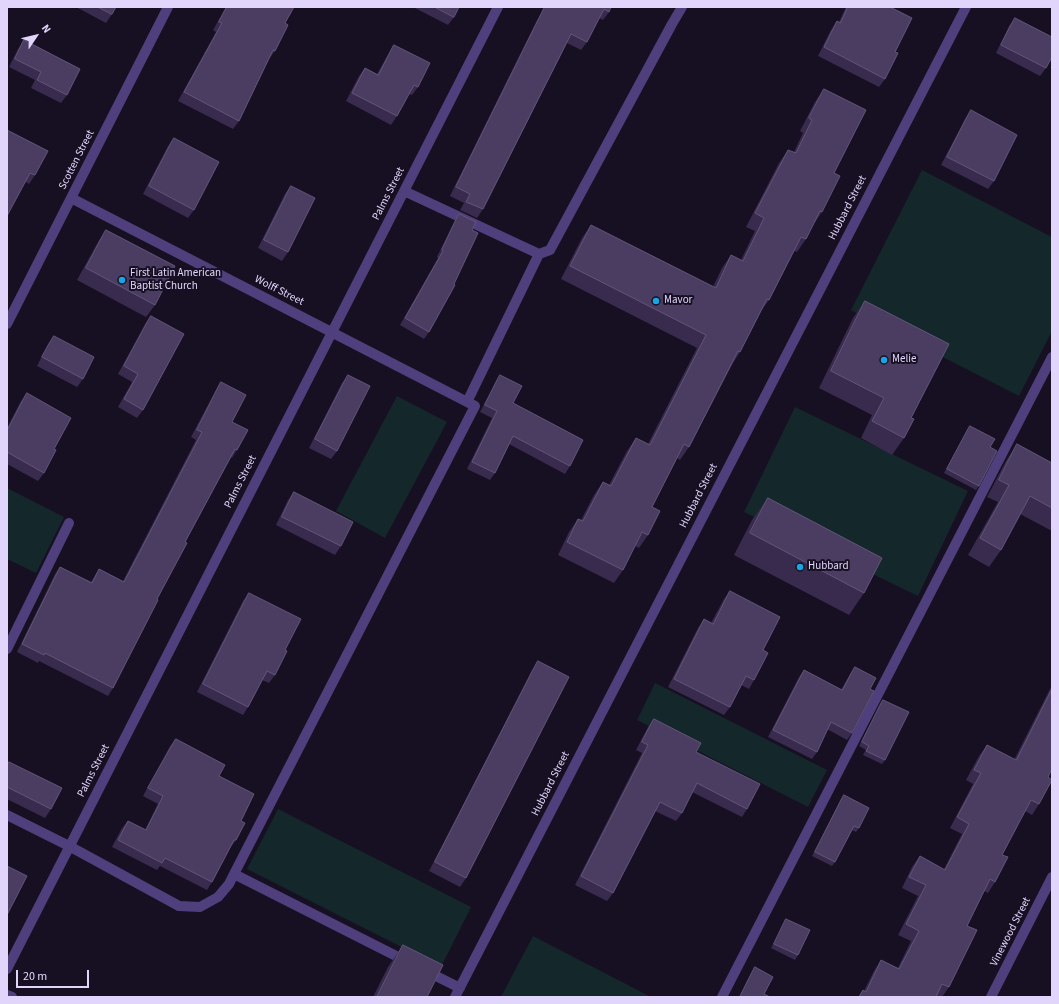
<!DOCTYPE html>
<html>
<head>
<meta charset="utf-8">
<style>
	body { margin:0 }
	#map { position:relative; width:1059px; height:1004px; overflow:hidden; background:#171022; font-family:"Source Sans 3",sans-serif }
	canvas { display:block }
	.frame { position:absolute; inset:0; border:8px solid #e1d5fb; pointer-events:none }
	.north { position:absolute; left:16px; top:16px; width:40px; height:40px; -webkit-text-stroke:3px #171022; paint-order:stroke; rotate:55deg; font-size:11px; font-weight:700; line-height:16px; text-align:center; color:#e1d5fb }
	.north::after { content:''; display:block; margin:auto; width:14px; height:18px; background:#e1d5fb; clip-path:polygon(50% 0,100% 100%,50% 72%,0 100%) }
	.scale { position:absolute; left:16px; top:970px; width:73px; height:18px; box-sizing:border-box; border:2px solid #e1d5fb; border-top:0; padding-left:5px; font-size:12px; line-height:14px; white-space:nowrap; color:#e1d5fb; -webkit-text-stroke:3px #171022; paint-order:stroke }
</style>
</head>
<body>
<div id="map">
<canvas width="1059" height="1004"></canvas>
<div class="frame"></div>
<div class="north">N</div>
<div class="scale">20 m</div>
</div>
<script>
const c = document.querySelector('canvas').getContext('2d');
c.lineJoin = 'round';
function fillPath(path, color) { c.fillStyle = color; c.fill(path, 'evenodd'); }
function stroke(path, color, width, dash) { c.strokeStyle = color; c.lineWidth = width; c.lineCap = dash ? 'butt' : 'round'; c.setLineDash(dash || []); c.stroke(path); }
function write(font, color, halo, rows, align = 'center') {
  c.font = font + ' "Source Sans 3",sans-serif'; c.lineWidth = 4; c.setLineDash([]); c.textBaseline = 'middle'; c.strokeStyle = halo; c.fillStyle = color; for (const [text, x, y, turn = 0] of rows) {
    c.save(); c.translate(x, y); c.rotate((+turn || 0) * Math.PI / 180); c.textAlign = isNaN(turn) ? turn : align; if (halo) c.strokeText(text, 0, 0); c.fillText(text, 0, 0); c.restore();
  }
}
fillPath(new Path2D(`
	M922,170L1052,237V331L1019,396L851,310Z
	M397,396L447,422L385,538L336,511Z
	M795,407L968,491L918,596L744,512Z
	M7,488L64,517L36,573L7,559Z
	M655,683L827,770L808,807L637,720Z
	M278,809L471,907L441,967L247,869Z
	M533,936L651,997H501Z`), '#14272b');
stroke(new Path2D(`
	M404,191L539,254L550,250L672,24L682,7
	M7,324L168,7
	M467,402L539,254
	M7,649L69,523
	M7,815L69,846L179,906L200,907L218,897L229,884L234,874L475,406L71,198
	M234,874L408,962
	M7,969L498,7
	M426,971L460,988
	M7,995L12,997
	M455,997L966,7
	M722,997L1052,357
	M991,997L1052,877`), '#4f407d', 10);
fillPath(new Path2D(`
	M76,7H116L112,14L106,23Z
	M226,7H294L285,23L275,51L269,59L239,121L233,129L178,101L216,32L213,30Z
	M413,7H459L454,17L448,25Z
	M544,7H611L609,12L603,20L599,18L587,42L581,50L567,43L483,209L477,218L460,210L464,203L450,196L534,26Z
	M846,7H890L895,52L885,79L879,87L818,56L831,30L837,21L839,22Z
	M1015,18L1046,68L1040,76L996,53L1009,26Z
	M24,40L67,95L61,103L31,88L35,80L9,67L18,49Z
	M394,45L418,87L412,95L409,94L397,116L391,125L346,101L359,76L365,68L377,74L389,53Z
	M824,89L834,173L822,212L813,225L806,239L797,252L794,251L769,300L760,312L740,352L733,363L689,447L680,460L677,458L652,507L648,535L639,548L635,546L623,570L614,583L558,555L569,532L578,519L581,520L594,495L603,482L609,485L627,451L636,438L648,444L697,348L561,279L582,238L591,225L713,287L722,268L731,255L741,260L755,231L746,227L779,163L788,150L794,152L803,133L800,131L815,102Z
	M971,110L994,181L988,189L941,165L965,119Z
	M7,130L35,175L29,184L26,182Z
	M174,138L194,210L188,218L143,194L168,146Z
	M291,186L288,252L282,261L258,248L285,194Z
	M459,214L472,230L454,284L429,332L424,339L400,325L438,258L437,257L454,222Z
	M106,230L155,305L146,317L77,280L98,242Z
	M865,301L911,418L904,438L892,455L861,438L872,415L819,388L853,318Z
	M151,316L143,410L137,418L118,407L132,382L118,374L145,324Z
	M54,336L83,379L77,387L37,366L48,344Z
	M348,375L337,451L331,459L309,448L342,383Z
	M500,375L513,403L570,466L565,474L509,444L495,473L490,480L467,469L492,418L480,412L495,383Z
	M221,382L232,422L237,450L232,458L231,457L185,542L113,688L108,696L39,661L38,663L17,652L55,574L60,567L91,582L99,569L123,581L196,440L191,437L216,390Z
	M27,393L54,449L44,473L38,481L7,464V428L21,401Z
	M970,426L990,447L979,486L976,490L944,473L967,430Z
	M1017,444L1052,463V531L1020,514L1001,550L989,567L968,555L998,502L987,497L1006,461Z
	M294,492L341,546L335,555L276,525L288,500Z
	M768,498L864,593L849,615L734,555L752,520Z
	M730,591L763,650L754,680L749,689L741,685L730,707L724,715L668,687L698,628L704,619L711,623L724,599Z
	M249,593L285,650L275,675L269,683L262,680L248,707L243,715L197,692L243,601Z
	M538,661L466,878L460,887L429,871L532,670Z
	M855,667L870,689L852,733L847,740L827,729L817,752L812,759L768,737L799,677L804,670L841,690L850,674Z
	M1052,685V769L1048,777L1039,804L1032,815L1025,811L1002,855L995,882L988,893L984,891L967,926L949,987L942,997H939L937,996L936,997H858L863,990L864,991L874,971L881,960L898,968L911,941L898,935L918,896L902,888L912,867L920,856L944,869L962,834L950,828L973,784L966,780L979,756L987,745L1014,760Z
	M883,700L885,760L882,764L863,755L866,750L859,746L880,704Z
	M654,719L696,752L747,809L742,817L692,792L682,813L676,821L655,811L613,893L607,901L575,885L642,753L636,750L648,727Z
	M176,739L219,776L241,821L236,840L230,848L212,882L207,890L160,866L157,870L112,847L122,828L128,821L145,830L158,804L143,796L170,746Z
	M9,762L51,809L45,818L7,799V765Z
	M844,795L859,828L856,832L852,830L835,862L832,866L812,856L841,799Z
	M786,919L798,955L795,960L771,948L784,923Z
	M403,945L427,997H373L388,967Z
	M755,967L764,994L770,997H739L752,971Z`), '#392b4e');
const building = new Path2D(`
	M98,7H116L112,14Z
	M227,7H294L285,23L288,25L275,51L273,50L239,121L184,92L222,23L219,22Z
	M435,7H459L454,17Z
	M545,7H611L609,12L604,9L587,42L571,34L483,209L466,202L470,194L456,187Z
	M848,7H890L912,18L895,52L898,53L885,79L824,47L837,21L840,23Z
	M1015,18L1052,37V57L1046,68L1001,45Z
	M24,40L80,69L67,95L37,80L41,72L15,59Z
	M394,45L430,63L418,87L414,85L397,116L352,93L365,68L378,75Z
	M824,89L866,110L834,173L840,176L822,212L820,211L806,239L801,237L769,300L767,299L740,352L738,351L689,447L684,444L652,507L660,511L648,535L642,532L623,570L567,542L578,519L583,521L603,482L611,486L636,438L650,445L706,335L570,266L591,225L716,288L731,255L743,261L764,218L755,213L788,150L796,153L812,120L809,118Z
	M971,110L1017,135L994,181L947,157Z
	M7,130L48,151L35,175L30,173L7,216Z
	M174,138L219,162L194,210L149,186Z
	M291,186L315,198L288,252L264,240Z
	M459,214L476,222L472,230L478,233L454,284L455,285L429,332L405,318L443,251L442,250Z
	M106,230L175,266L155,305L86,268Z
	M865,301L949,344L911,418L914,419L904,438L872,421L884,398L831,371Z
	M151,316L184,334L143,410L124,399L138,374L124,366Z
	M54,336L94,357L83,379L42,357Z
	M348,375L370,386L337,451L315,439Z
	M500,375L522,386L513,403L583,440L570,466L513,436L495,473L472,462L497,411L485,405Z
	M221,382L246,395L232,422L248,430L237,450L235,449L185,542L187,543L157,599L158,600L113,688L45,653L44,655L22,644L60,567L92,583L99,569L124,582L202,432L197,430Z
	M27,393L71,418L54,449L56,450L44,473L7,452V431Z
	M970,426L995,439L990,447L997,451L979,486L947,469Z
	M1017,444L1052,463V508L1030,496L1001,550L980,538L1009,485L999,480Z
	M294,492L353,522L341,546L282,517Z
	M768,498L882,558L864,593L750,533Z
	M730,591L780,617L763,650L768,653L754,680L746,676L730,707L674,679L704,619L713,624Z
	M249,593L301,619L285,650L287,651L275,675L267,671L248,707L203,684Z
	M538,661L569,677L466,878L435,862Z
	M855,667L876,678L870,689L874,691L852,733L831,722L817,752L773,730L804,670L842,690Z
	M1052,689V769L1048,777L1052,780L1039,804L1031,800L1002,855L1008,857L995,882L990,879L967,926L977,930L949,987L942,984L936,997H859L863,990L866,992L881,960L899,969L919,931L906,924L926,885L909,877L920,856L945,870L969,824L957,817L981,773L974,770L987,745L1016,760Z
	M883,700L909,712L885,760L866,751L869,746L862,742Z
	M654,719L701,743L696,752L760,784L747,809L697,783L682,813L660,802L613,893L581,876L648,745L642,742Z
	M176,739L225,765L219,776L254,794L241,821L245,823L236,840H234L212,882L165,858L162,863L118,840L128,821L146,830L163,796L148,788Z
	M9,762L62,788L51,809L7,787V766Z
	M844,795L869,808L859,828L854,826L835,862L815,852Z
	M7,866L27,876L7,915Z
	M786,919L810,930L798,955L774,944Z
	M403,945L443,965L427,997H377Z
	M755,967L773,977L764,994L770,997H740Z`);
fillPath(building, '#4b3d61');
stroke(building, '#625579', 1);
for (const [x, y, r, color] of [
	[122,280,4,"#16a6e6"],
	[656,301,4,"#16a6e6"],
	[884,360,4,"#16a6e6"],
	[800,567,4,"#16a6e6"]
]) { const dot = new Path2D(); dot.arc(x, y, r, 0, 2 * Math.PI); c.fillStyle = color; c.fill(dot); stroke(dot, '#171022', 1.5); }
write('11px', '#e1d5fb', '#171022', [
	["Scotten Street",77,160,-63],
	["Palms Street",389,194,-63],
	["Hubbard Street",848,208,-63],
	["Wolff Street",279,291,27],
	["Palms Street",241,482,-63],
	["Hubbard Street",699,496,-63],
	["Palms Street",94,771,-63],
	["Hubbard Street",551,784,-63],
	["Vinewood Street",1011,932,-63]
]);
write('11px', '#e1d5fb', '#171022', [
	["First Latin American",130,274],
	["Baptist Church",130,287],
	["Mavor",664,301],
	["Melie",892,360],
	["Hubbard",808,567]
], 'left');
</script>
</body>
</html>
